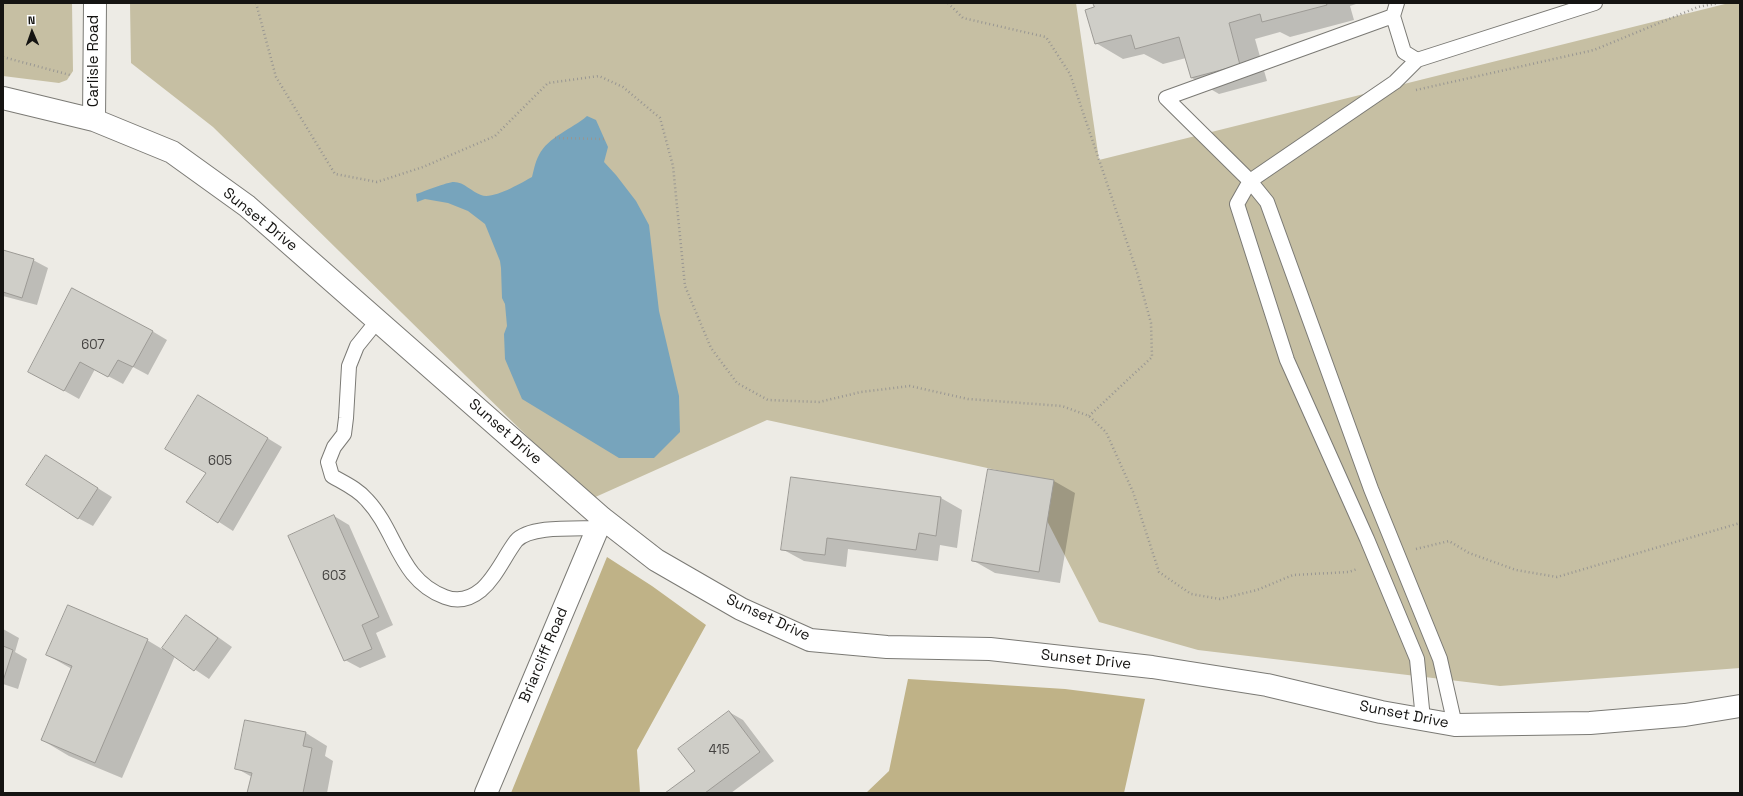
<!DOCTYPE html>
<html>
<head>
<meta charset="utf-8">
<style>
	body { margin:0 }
	#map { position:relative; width:1743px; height:796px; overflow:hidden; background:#edebe5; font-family:"Space Grotesk",sans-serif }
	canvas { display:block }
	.frame { position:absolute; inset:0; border:4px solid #151412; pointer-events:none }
	.north { position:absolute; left:12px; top:12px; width:40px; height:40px; -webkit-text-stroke:3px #fff; paint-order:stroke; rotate:358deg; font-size:11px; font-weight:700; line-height:16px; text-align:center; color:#151412 }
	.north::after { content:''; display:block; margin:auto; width:14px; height:18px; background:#151412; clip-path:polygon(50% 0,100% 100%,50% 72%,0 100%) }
</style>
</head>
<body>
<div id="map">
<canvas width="1743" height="796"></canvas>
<div class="frame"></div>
<div class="north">N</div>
</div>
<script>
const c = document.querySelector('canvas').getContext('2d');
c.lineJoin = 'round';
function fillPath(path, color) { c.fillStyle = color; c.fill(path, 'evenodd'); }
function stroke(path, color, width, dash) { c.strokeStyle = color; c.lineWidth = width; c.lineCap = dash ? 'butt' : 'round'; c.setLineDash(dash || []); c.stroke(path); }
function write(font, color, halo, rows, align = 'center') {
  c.font = font + ' "Space Grotesk",sans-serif'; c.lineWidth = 3; c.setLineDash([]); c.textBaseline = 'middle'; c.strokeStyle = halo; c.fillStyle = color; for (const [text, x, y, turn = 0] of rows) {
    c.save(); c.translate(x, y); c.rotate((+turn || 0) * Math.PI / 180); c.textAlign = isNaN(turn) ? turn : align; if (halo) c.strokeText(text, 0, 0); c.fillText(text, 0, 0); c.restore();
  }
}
fillPath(new Path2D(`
	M3,3H72L73,71L67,80L59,83L3,76Z
	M130,3H1076L1099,160L1729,3H1740V668L1500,686L1198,650L1099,622L1024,476L767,420L591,499L213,127L131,63Z`), '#c6bfa3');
fillPath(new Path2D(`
	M607,557L652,586L706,625L637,750L640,793H511Z
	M908,679L1065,689L1145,699L1124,793H866L889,771Z`), '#bfb287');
fillPath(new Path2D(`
	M587,116L596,120L608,147L604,162L616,175L636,201L649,225L659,311L679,396L680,432L654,458H619L522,399L505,359L504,334L507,326L505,304L502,298L501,268L500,261L485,224L468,211L448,203L425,199L417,202L416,194C423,192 447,182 454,182C464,182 472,192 481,195C493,200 521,183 532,177C534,170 535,162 539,155C548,137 572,129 587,116Z`), '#77a4bc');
fillPath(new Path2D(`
	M1094,3H1359L1350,6L1354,20L1290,37L1280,32L1255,39L1267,81L1219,94L1192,78L1186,58L1163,64L1144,54L1123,59L1096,43Z
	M3,251L33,260L48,268L37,305L3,296Z
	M152,331L167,340L148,375L133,367L123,384L95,369L79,399L29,371Z
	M213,405L282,447L233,531L188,502L207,472Z
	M46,456L112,497L93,526L78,518Z
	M988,470L1054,481L1075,493L1060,583L995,573L974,561Z
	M792,478L941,498L962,510L957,548L940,545L938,561L848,549L846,567L804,561L782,549Z
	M334,516L349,525L393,625L376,633L386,657L360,668L345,660Z
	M186,616L201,625L232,647L209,679L175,656L122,778L69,756L42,740L72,669L47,655L147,640L162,649Z
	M3,629L19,638L15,652L27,659L18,689L3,684Z
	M729,712L743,720L774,761L731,793H667L697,771Z
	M246,721L306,733L327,746L325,756L333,761L327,793H249L252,777L236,768Z`), '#0003');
const building = new Path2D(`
	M1093,3H1326L1327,5L1262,22L1260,14L1229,23L1240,65L1191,78L1179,37L1135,49L1131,35L1095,44L1085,10L1094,7Z
	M3,250L34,259L22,298L3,292Z
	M72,288L153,331L133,367L118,360L108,377L80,362L64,391L28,372Z
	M198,395L268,438L218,523L186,502L206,473L165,449Z
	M46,455L98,488L78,519L26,485Z
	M988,469L1054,480L1039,572L972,561Z
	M791,477L941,497L936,536L919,533L916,550L827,538L825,555L781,550Z
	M334,515L379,617L362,625L372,649L344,661L288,536Z
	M68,605L148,639L95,763L41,740L72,666L46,655Z
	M186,615L218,638L194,671L162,648Z
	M3,646L13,650L3,681Z
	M729,711L760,752L705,793H665L695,771L678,749Z
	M245,720L306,732L303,746L312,748L303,793H247L252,773L235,769Z`);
fillPath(building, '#cfcec8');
stroke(building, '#9c9a95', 1);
const service = new Path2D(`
	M1397,3L1393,16L1404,52L1417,60L1595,3
	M1393,16L1166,98L1250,181L1267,202L1371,489L1440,659L1455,725
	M1417,60L1395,82L1250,181L1237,204L1287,360L1367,539L1417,659L1423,719
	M378,320L357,346L349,366L346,418L344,434L334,447L328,462L332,476C344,483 358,489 367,500C397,532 399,580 445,597C458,602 470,599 481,590C496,577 504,557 516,541C530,525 578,529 598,528`);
const minor = new Path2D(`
	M3,98L94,120L172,152L247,206L602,518L656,560L741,609L810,640L887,647L990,649L1152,667L1267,685L1381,712L1455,725L1590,723L1685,715L1740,706
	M94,120L95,3
	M486,793L602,518`);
stroke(service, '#7b7a75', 16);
stroke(minor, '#7b7a75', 24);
stroke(new Path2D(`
	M256,3L276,77L335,174L377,182L423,167L495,136L548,83L599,76L623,87L660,118L673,166L685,286L711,348L737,383L768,400L819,402L861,392L910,386L968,399L1062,406L1089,416L1106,432L1133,492L1159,572L1191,594L1220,599L1257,590L1293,575L1349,572L1357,569
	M948,3L963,18L1046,37L1070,74L1137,272L1151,323L1152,357L1089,416
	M3,57L70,75
	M1416,90L1594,50L1698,7L1718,3
	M555,138L604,139
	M1416,549L1449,541L1469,553L1516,570L1557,577L1740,523`), '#989692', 2.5, [1, 3]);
stroke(service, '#fff', 14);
stroke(minor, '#fff', 22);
write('13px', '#444240', null, [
	["607",93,345],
	["605",220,461],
	["603",334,576],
	["415",719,750]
]);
write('15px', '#151412', '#fff', [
	["Carlisle Road",94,61,-90],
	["Sunset Drive",260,220,39],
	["Sunset Drive",505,432,41],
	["Sunset Drive",768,618,25],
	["Briarcliff Road",544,655,-67],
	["Sunset Drive",1086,660,6],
	["Sunset Drive",1404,715,11]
]);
</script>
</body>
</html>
